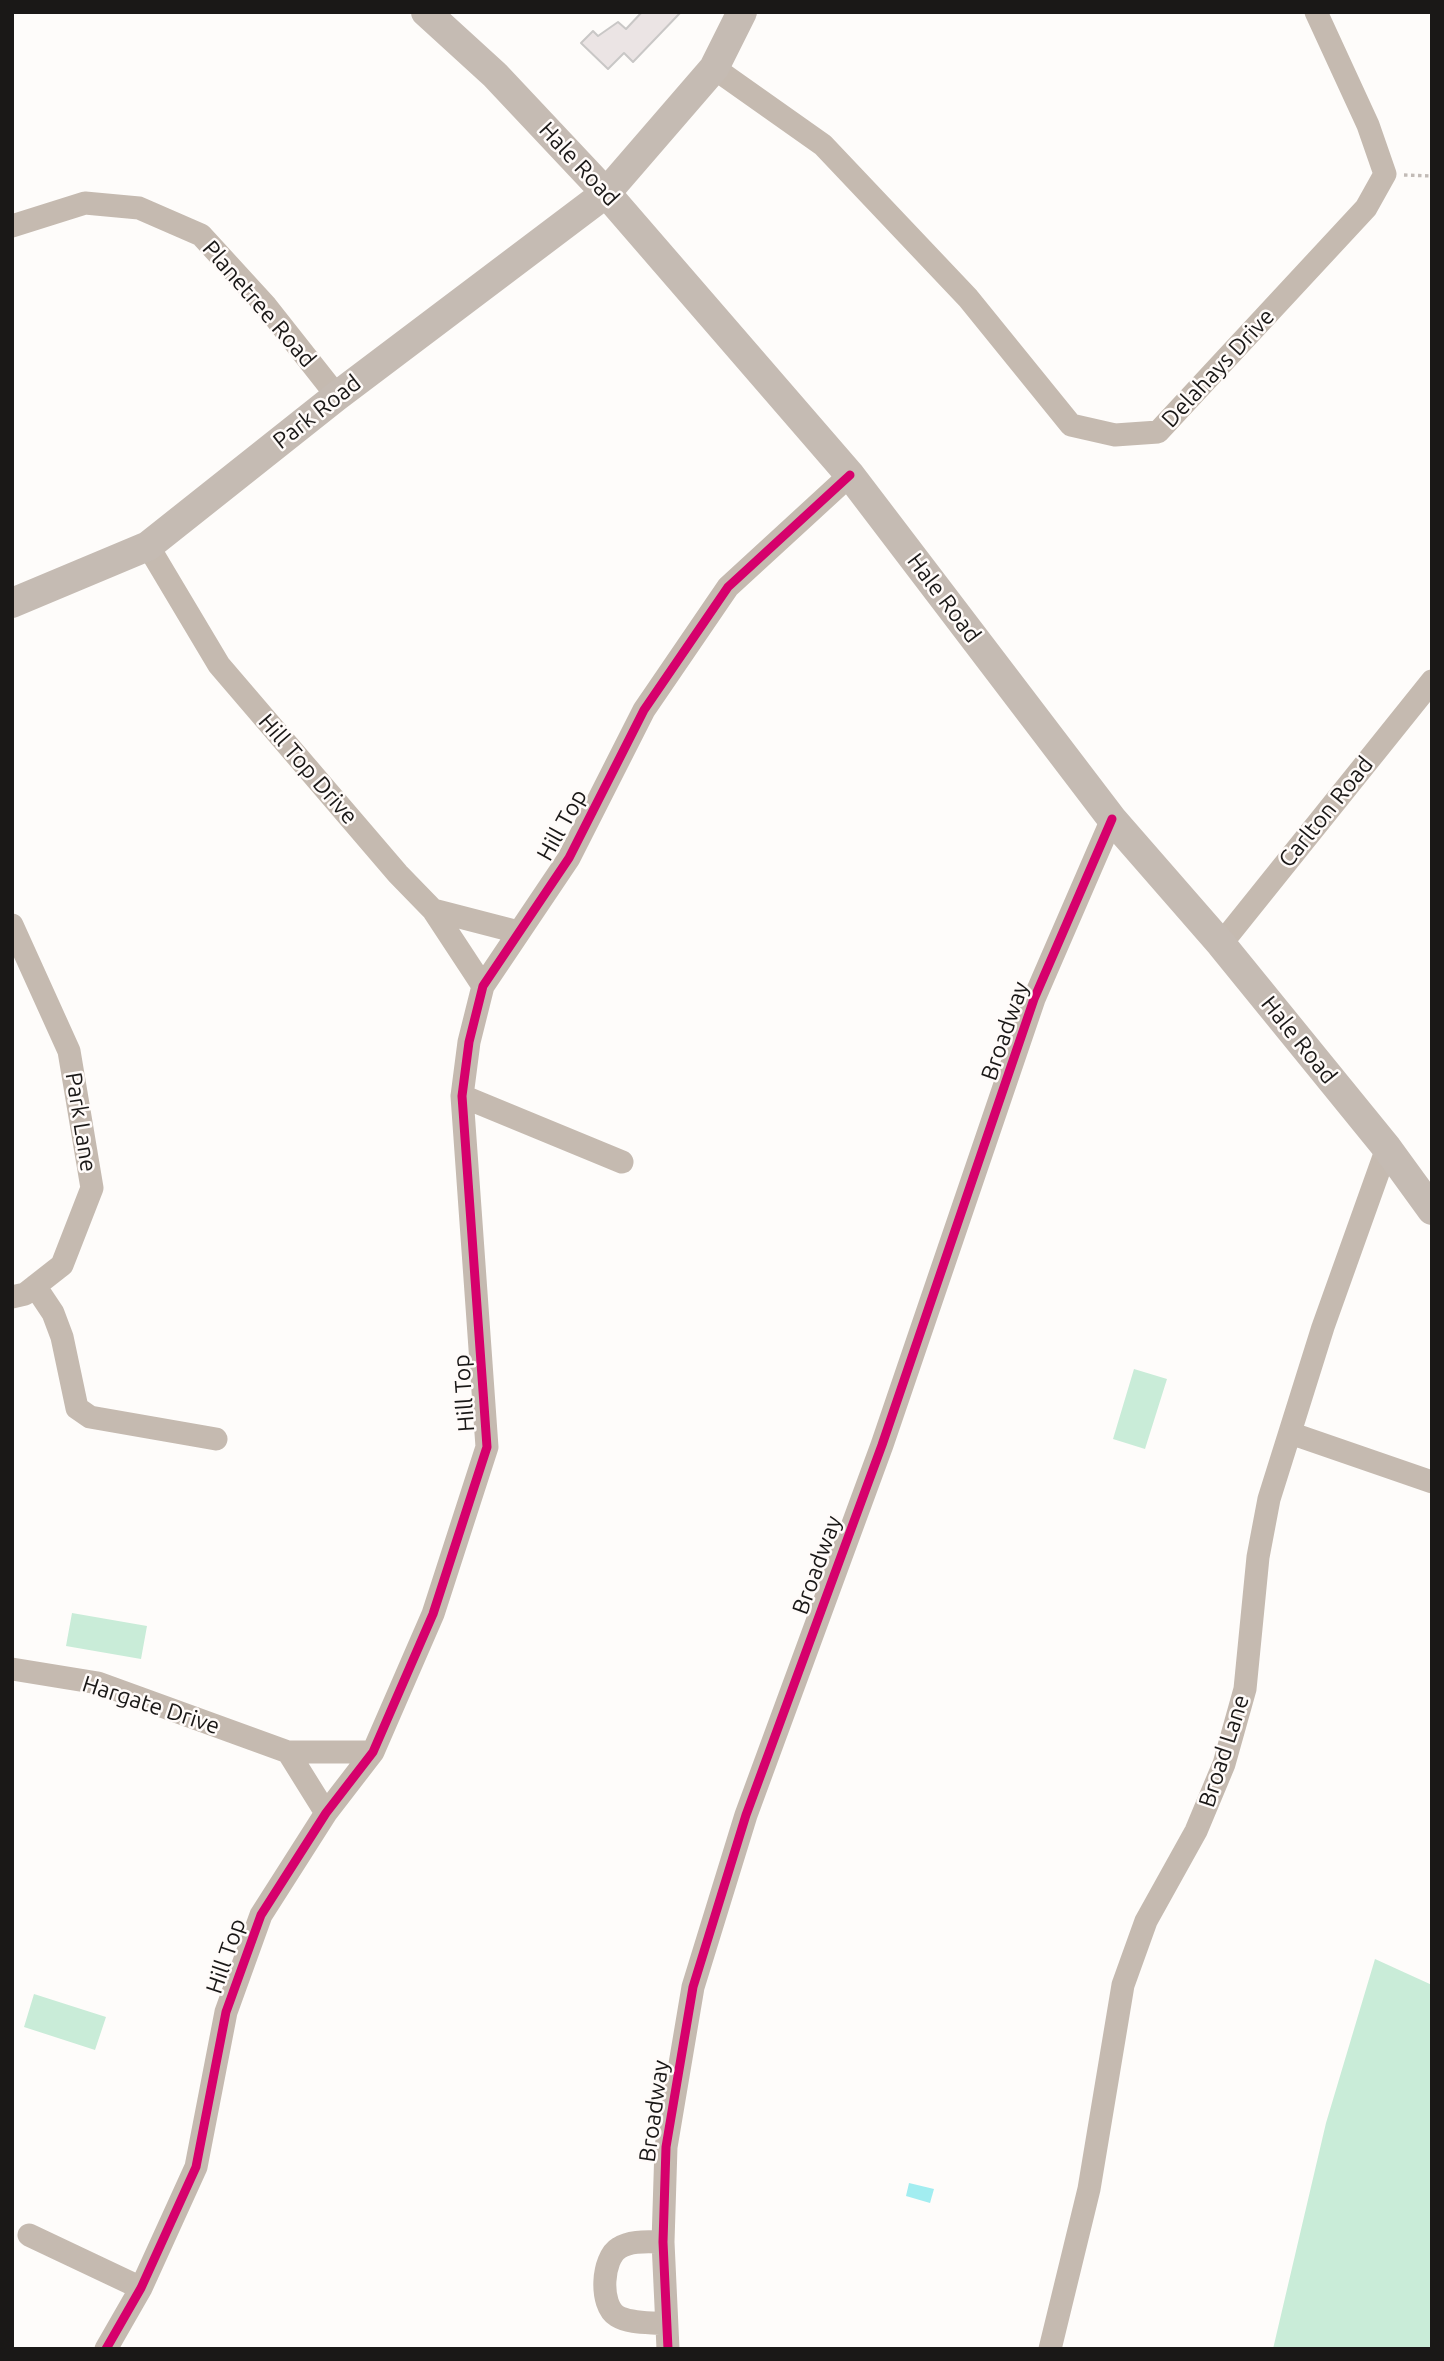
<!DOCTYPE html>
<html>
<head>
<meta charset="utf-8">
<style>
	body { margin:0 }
	#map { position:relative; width:1444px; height:2361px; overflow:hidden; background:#fefcfa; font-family:Ubuntu,sans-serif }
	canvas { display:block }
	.frame { position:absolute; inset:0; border:14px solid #1a1817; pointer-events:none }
</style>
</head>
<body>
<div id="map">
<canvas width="1444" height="2361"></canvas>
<div class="frame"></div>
</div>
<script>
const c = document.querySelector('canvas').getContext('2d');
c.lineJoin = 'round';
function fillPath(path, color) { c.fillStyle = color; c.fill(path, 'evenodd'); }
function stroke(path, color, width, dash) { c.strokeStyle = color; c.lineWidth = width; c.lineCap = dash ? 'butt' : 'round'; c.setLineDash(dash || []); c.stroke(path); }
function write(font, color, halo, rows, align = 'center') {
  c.font = font + ' Ubuntu,sans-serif'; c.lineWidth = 5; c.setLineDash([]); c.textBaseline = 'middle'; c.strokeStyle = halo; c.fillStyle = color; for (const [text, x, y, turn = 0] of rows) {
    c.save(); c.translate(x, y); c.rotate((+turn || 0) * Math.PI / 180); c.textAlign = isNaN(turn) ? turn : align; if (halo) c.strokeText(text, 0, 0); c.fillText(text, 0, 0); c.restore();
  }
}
fillPath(new Path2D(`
	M1134,1369L1167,1379L1145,1449L1113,1439Z
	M72,1613L147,1626L141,1659L66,1646Z
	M1375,1959L1432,1985V2349H1273L1326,2123Z
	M34,1994L106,2017L95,2050L24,2027Z`), '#c9ecd8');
fillPath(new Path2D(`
	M909,2183L934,2189L930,2203L906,2196Z`), '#a2edf0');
const building = new Path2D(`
	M642,12H681L633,62L624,53L608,69L581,43L593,31L598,36L618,22L626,29Z`);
fillPath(building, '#ebe4e4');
stroke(building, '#c9c7c6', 2);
stroke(new Path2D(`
	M1404,175L1432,176`), '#c2bbb6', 3.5, [3.5, 3.5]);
stroke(new Path2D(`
	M714,68L823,145L968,298L1071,425L1115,435L1158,432L1366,208L1385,174L1368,125L1316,12
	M12,226L85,203L139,208L201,235L266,306L337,396
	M148,546L219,665L398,874L433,910L518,932
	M433,910L483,986
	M12,925L69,1051L92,1188L62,1265L25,1294L12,1297
	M1221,944L1432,681
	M462,1096L622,1162
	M35,1286L53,1313L62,1337L77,1408L90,1417L216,1439
	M1290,1433L1432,1482
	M12,1669L98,1683L288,1752H373
	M288,1752L326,1813
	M29,2235L141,2288
	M663,2242C649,2242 631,2240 619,2248C602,2258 599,2305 617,2316C630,2324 652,2322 666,2324
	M106,2349L141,2288L196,2167L226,2012L261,1915L326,1813L373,1752L433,1614L487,1447L462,1096L469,1042L483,986L569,858L644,710L728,587L850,475
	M668,2349L663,2242L666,2147L693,1987L746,1815L882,1445L1034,999L1112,819
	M1050,2349L1089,2189L1123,1985L1146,1921L1196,1831L1224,1764L1245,1689L1258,1557L1269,1499L1323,1327L1387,1148`), '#c5bab0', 23);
stroke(new Path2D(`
	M426,12L495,75L606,193L850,475L1112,819L1221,944L1387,1148L1432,1210
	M12,603L148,546L337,396L606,193L714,68L742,12`), '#c5bbb3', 30);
stroke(new Path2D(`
	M106,2349L141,2288L196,2167L226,2012L261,1915L326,1813L373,1752L433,1614L487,1447L462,1096L469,1042L483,986L569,858L644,710L728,587L850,475
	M668,2349L663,2242L666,2147L693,1987L746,1815L882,1445L1034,999L1112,819`), '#d6006c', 9);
write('23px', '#1a1817', '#fffbf9', [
	["Hale Road",579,164,47],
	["Planetree Road",259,304,49],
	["Delahays Drive",1218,368,-47],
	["Park Road",317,412,-38],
	["Hale Road",944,598,53],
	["Hill Top Drive",308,769,49],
	["Carlton Road",1326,812,-51],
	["Hill Top",562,825,-61],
	["Broadway",1005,1031,-71],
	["Hale Road",1299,1040,51],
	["Park Lane",81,1122,81],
	["Hill Top",464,1393,-94],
	["Broadway",817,1565,-70],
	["Hargate Drive",151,1705,18],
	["Broad Lane",1224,1751,-72],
	["Hill Top",226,1956,-71],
	["Broadway",654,2111,-82]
]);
</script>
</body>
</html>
